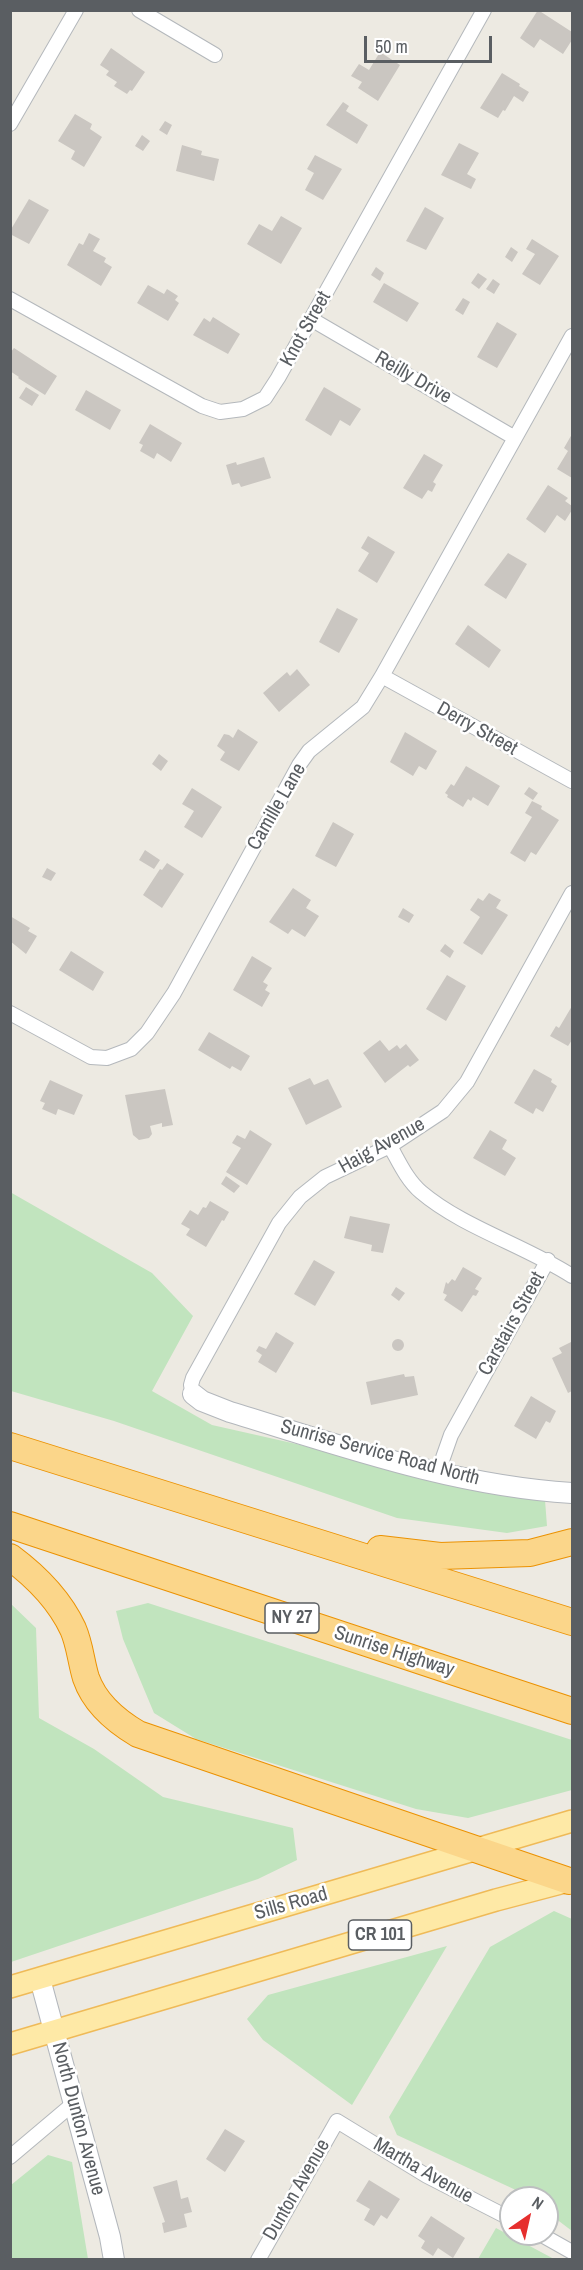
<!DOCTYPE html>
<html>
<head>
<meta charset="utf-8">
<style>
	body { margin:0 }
	#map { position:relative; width:583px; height:2270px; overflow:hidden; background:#edeae2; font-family:"Archivo Narrow",sans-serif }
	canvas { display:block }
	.frame { position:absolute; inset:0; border:12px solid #5a5e62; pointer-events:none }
	.north { position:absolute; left:499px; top:2186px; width:60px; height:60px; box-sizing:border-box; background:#fff; border:2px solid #bdbfc0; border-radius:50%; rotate:34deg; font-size:16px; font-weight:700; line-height:24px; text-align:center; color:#5a5e62 }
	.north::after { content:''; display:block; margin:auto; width:21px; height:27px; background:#e62f2e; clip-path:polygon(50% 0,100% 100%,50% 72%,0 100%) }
	.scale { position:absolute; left:364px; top:36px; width:128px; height:27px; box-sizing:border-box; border:3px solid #5a5e62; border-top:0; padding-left:8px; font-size:18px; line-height:21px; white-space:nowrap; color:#5a5e62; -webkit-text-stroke:4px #fff; paint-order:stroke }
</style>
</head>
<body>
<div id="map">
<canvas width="583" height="2270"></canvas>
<div class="frame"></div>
<div class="north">N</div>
<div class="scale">50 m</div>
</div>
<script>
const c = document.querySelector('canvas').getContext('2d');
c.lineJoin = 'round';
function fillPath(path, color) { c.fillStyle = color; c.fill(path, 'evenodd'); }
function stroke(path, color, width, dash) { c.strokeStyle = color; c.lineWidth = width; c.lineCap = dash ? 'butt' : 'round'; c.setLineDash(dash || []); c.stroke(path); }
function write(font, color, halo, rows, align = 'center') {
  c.font = font + ' "Archivo Narrow",sans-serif'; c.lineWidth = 5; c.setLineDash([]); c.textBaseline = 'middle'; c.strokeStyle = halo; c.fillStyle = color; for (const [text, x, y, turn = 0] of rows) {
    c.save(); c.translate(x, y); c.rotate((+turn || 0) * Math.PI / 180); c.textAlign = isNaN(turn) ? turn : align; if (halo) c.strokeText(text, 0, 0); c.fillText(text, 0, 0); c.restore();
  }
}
fillPath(new Path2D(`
	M10,1192L152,1273L193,1316L152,1391L212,1425L545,1500L547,1526L507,1533L397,1518L114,1421L11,1391Z
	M10,1603L36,1628L39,1718L94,1749L163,1797L293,1828L297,1860L258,1879L11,1962Z
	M148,1603L572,1740V1790L468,1818L416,1809L196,1739L154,1713L123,1639L116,1611Z
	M554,1911L572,1919V2231L547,2212V2198H527L518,2191L397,2135L389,2117L490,1947Z
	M447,1946L352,2105L263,2040L247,2019L268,1995Z
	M48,2155L72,2162L88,2259H11V2185Z
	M496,2228L554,2259H478Z`), '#c1e4be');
fillPath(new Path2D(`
	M538,10L572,32V40L563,54L540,39L534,48L520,38Z
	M111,48L145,72L132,91L130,90L127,94L114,86L117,82L106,75L109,71L100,65Z
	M380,52L400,65L378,101L358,88L362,82L351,76L359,64L369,70Z
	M502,73L520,84L519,86L529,92L523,102L514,96L505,111L503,110L498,118L480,108Z
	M343,102L349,106L346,111L368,125L357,144L326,125Z
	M75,114L92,124L90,129L102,137L84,167L71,159L75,151L58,141Z
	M165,121L172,125L167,135L159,130Z
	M142,135L150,141L143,151L135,146Z
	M459,143L479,153L467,174L476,179L471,189L441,175Z
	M182,145L202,151L201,155L219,159L214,181L176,171Z
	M315,155L342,169L323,200L305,190L314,173L307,169Z
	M29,199L49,210L29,244L10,234V231Z
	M425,207L444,218L426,250L406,241Z
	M281,216L302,228L281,264L247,244L259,224L272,231Z
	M89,233L100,239L93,251L106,258L104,262L112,267L101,286L67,265L79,243L83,245Z
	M532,239L559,256L540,285L522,274L535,254L526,249Z
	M511,247L518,252L512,262L505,257Z
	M376,267L384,273L380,281L371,275Z
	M478,273L487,279L479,289L471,283Z
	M493,279L500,284L494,294L486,289Z
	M384,283L419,303L407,322L373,302Z
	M148,285L164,294L167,289L178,296L175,300L179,303L168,321L137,303Z
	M463,298L470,302L463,315L455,310Z
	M213,317L240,334L228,354L193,335L204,318L210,322Z
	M497,322L517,334L497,368L477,357Z
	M14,348L57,376L45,395L18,378L19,377L10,371V353Z
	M26,387L39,395L32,406L19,398Z
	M324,387L361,409L350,426L340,420L331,436L305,420Z
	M86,390L121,410L110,430L75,410Z
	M150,424L182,443L171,462L157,453L154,459L140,451L143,445L139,443Z
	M572,434V478L557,469L568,451L564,448Z
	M424,454L443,465L433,482L436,484L432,492L428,490L422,499L403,488Z
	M264,457L271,478L241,487L239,483L232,485L226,465L236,462L237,465Z
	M548,485L568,498L565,501L572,506V510L565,521L557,515L545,533L526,519Z
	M368,536L395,552L377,583L358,571L369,553L361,548Z
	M508,553L527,564L506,599L484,585Z
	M337,608L358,619L339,653L319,642Z
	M468,625L501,650L489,668L455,644Z
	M297,669L310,685L279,712L263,693L287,672L290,676Z
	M238,729L258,742L239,771L220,760L225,752L217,746L224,734L229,735L233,738Z
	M405,732L437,751L426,770L419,766L413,776L390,762Z
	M159,754L168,761L161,771L152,764Z
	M466,766L500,786L488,806L473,797L471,801L468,799L463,807L447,797L448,795L445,793L451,784L454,786Z
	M529,787L538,793L533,800L524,794Z
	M192,788L222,807L202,838L184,827L194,811L182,804Z
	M532,801L542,806L541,809L559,820L536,855L531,852L525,862L510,853L532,817L525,813Z
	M333,822L354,834L336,867L315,856Z
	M145,850L160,860L154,869L139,860Z
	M167,863L184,874L162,908L143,895L160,869L162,870Z
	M47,868L56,873L51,881L42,877Z
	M293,888L311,900L306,908L319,916L305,937L292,929L288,934L269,922Z
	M489,893L501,900L496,908L508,915L482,955L463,943L480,917L470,910L478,898L483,901Z
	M403,908L414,915L409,923L398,917Z
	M10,916L30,928L28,931L37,936L26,954L10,941Z
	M445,944L454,951L450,958L440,951Z
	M71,951L104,972L93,991L59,970Z
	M252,956L272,968L263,982L268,985L265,990L270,993L262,1007L233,990Z
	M447,975L466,986L446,1021L426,1009Z
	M572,1006V1040L568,1046L550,1036L556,1026L559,1028Z
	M209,1032L250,1056L241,1071L232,1066L230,1069L198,1050Z
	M380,1040L389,1051L397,1045L400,1049L406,1044L419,1060L410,1067L408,1065L385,1083L363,1053Z
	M534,1069L552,1079L551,1082L557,1086L543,1112L536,1108L533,1114L514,1103Z
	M310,1078L314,1085L328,1079L342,1107L306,1125L288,1088Z
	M50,1080L83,1095L74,1115L58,1109L56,1115L42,1109L45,1103L40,1101Z
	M165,1089L173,1125L162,1127V1123L150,1126L152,1134L149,1138L139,1140L133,1135L125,1095Z
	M250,1130L272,1144L247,1185L226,1172L241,1148L232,1143L237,1135L245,1139Z
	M490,1130L507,1140L502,1149L516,1158L505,1176L473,1158Z
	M226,1176L240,1186L234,1193L221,1184Z
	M210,1201L229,1212L224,1221L222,1220L206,1247L186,1235L190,1229L181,1224L190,1210L198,1215L203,1207L206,1208Z
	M350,1216L390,1224L383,1253L371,1251L372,1245L344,1238Z
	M314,1260L335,1272L315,1306L294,1294Z
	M463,1267L482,1278L475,1289L479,1291L476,1296L473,1295L462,1312L444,1300L447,1295L443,1293L446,1282L448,1284L452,1279L455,1281Z
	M396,1287L405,1293L399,1301L391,1295Z
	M276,1332L294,1343L276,1373L258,1362L262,1355L256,1351L259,1346L266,1349Z
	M392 1345a6 6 0 1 1 12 0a6 6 0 1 1-12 0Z
	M571,1342L572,1391L568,1393L552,1358L562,1353L559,1348Z
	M404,1374L405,1377L414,1376L418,1395L371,1405L366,1382Z
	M531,1396L556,1411L550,1423L546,1421L536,1439L514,1426Z
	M225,2129L245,2141L225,2172L206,2159Z
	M177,2180L181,2199L188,2197L192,2212L184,2214L187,2227L164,2233L162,2223L165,2222L153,2187Z
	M369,2180L400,2199L387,2219L381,2215L374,2226L364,2220L370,2209L356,2201Z
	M431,2216L465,2238L453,2258L438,2248L433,2256L421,2248L425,2241L418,2236Z`), '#cac6c1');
const street = new Path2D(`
	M139,10L215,55
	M10,124L76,10
	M10,299L202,406L220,412L243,409L265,398L278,378L484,10
	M311,319L515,438
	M382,676L572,781
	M10,1013L91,1057L107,1058L131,1049L147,1033L174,993L299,765L309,751L363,707L382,676L572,336
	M390,1146C399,1162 407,1180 421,1192C462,1227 526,1246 572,1276
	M193,1394L191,1385L193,1378L279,1223L300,1197L325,1177L390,1146L443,1111L467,1082L572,893
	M438,1472L451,1435L548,1260
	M10,2157L74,2103
	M540,2234L572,2252
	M258,2260L337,2121L427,2176L511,2219`);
const secondary = new Path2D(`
	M193,1394L202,1401L230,1412C342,1446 454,1486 572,1493
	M40,1979L110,2237L114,2260`);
const primary = new Path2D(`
	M10,1987L572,1821
	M10,2044L496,1900L572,1880`);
const highway = new Path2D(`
	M10,1446L572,1622
	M10,1525L572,1711
	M380,1549L440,1556L530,1553L572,1542
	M10,1557C37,1577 59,1599 73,1629C80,1645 81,1662 86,1678C95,1704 116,1721 138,1734L569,1881`);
stroke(street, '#b4b8bc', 16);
stroke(secondary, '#b3b7bc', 22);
stroke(primary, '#efba58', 24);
stroke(highway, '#eb9203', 28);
stroke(street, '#fff', 14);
stroke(secondary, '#fff', 20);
stroke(primary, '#fee9a6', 21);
stroke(highway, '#fbd68a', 26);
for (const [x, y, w] of [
	[292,1618,54],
	[380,1935,63]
]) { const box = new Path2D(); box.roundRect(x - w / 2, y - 15, w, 30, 4.5); c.fillStyle = '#fff'; c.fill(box); stroke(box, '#5a5e62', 1.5); }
write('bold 18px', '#5a5e62', null, [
	["NY 27",292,1618],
	["CR 101",380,1935]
]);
write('20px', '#5a5e62', '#fff', [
	["Knot Street",306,329,-61],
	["Reilly Drive",413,378,30],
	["Derry Street",477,729,29],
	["Camille Lane",277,807,-60],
	["Haig Avenue",382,1146,-29],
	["Carstairs Street",512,1324,-61],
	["Sunrise Service Road North",380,1453,15],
	["Sunrise Highway",394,1652,18],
	["Sills Road",291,1904,-16],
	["North Dunton Avenue",78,2119,75],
	["Martha Avenue",423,2171,30],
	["Dunton Avenue",297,2190,-60]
]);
</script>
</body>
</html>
